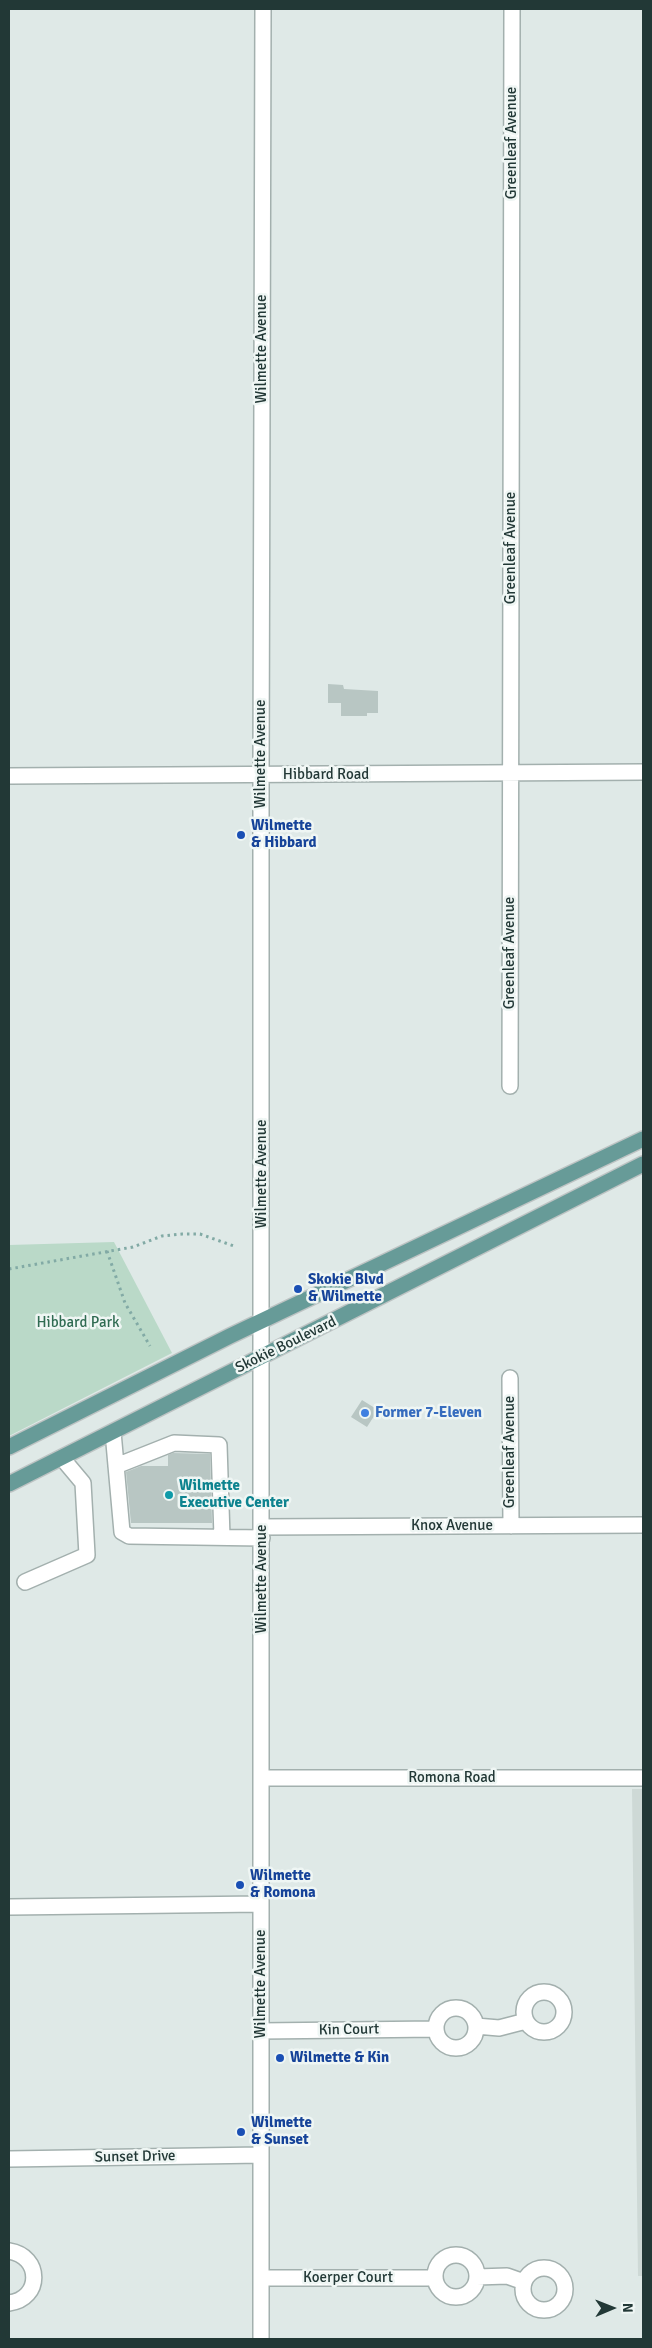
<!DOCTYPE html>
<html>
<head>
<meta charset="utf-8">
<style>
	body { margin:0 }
	#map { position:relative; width:652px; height:2348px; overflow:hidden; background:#dfe9e7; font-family:Signika,sans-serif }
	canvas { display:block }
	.frame { position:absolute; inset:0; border:10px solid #223836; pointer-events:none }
	.north { position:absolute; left:587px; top:2283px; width:50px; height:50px; -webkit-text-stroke:4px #eff6f4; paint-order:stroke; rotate:89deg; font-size:14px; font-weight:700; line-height:20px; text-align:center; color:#223836 }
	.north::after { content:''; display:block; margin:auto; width:18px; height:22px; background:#223836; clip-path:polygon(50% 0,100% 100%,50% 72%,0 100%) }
</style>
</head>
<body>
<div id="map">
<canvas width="652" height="2348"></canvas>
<div class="frame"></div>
<div class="north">N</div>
</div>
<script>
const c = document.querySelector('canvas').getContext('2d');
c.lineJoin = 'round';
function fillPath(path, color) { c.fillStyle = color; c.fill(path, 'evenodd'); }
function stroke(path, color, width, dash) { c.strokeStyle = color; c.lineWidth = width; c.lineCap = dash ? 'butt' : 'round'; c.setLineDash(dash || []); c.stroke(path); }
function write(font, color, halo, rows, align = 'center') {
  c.font = font + ' Signika,sans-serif'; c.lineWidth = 5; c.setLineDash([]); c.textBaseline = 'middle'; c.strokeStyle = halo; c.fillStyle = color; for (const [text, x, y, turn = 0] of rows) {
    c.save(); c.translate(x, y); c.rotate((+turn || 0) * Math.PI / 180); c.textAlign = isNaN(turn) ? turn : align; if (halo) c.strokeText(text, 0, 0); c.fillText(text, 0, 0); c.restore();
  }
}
fillPath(new Path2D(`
	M632,1789H643V2276H638Z`), '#ced9d6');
fillPath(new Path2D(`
	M114,1242L172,1353L9,1436V1245Z`), '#bad9c8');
fillPath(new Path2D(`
	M328,684L343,685L344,689L378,691V713H367V716H341V703H328Z
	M362,1400L378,1410L367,1427L351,1417Z
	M173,1453L210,1454L212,1523H131L126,1472L141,1466H168V1455Z`), '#b8c6c3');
const minor = new Path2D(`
	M9,776L643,772
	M510,1086L512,9
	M510,1378L511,1526
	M113,1432L122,1532L129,1536L262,1538
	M116,1466L174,1443L219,1445L222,1537
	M261,1527L643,1525
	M25,1582L87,1555L83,1483L62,1458
	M261,1778H643
	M9,1907L261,1904
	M524 2012a20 20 0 1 1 40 0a20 20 0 1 1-40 0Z
	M436 2028a20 20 0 1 1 40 0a20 20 0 1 1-40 0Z
	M476,2026L499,2028L526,2021
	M261,2031L436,2029
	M9,2159L261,2155
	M9,2251C42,2256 42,2299 9,2303
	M435 2276a21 21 0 1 1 42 0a21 21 0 1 1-42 0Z
	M523 2289a21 21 0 1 1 42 0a21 21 0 1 1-42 0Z
	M477,2277L507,2276L524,2282
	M261,2278H435
	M261,2339V775L263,9`);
const major = new Path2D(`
	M9,1447L230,1336L643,1139
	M9,1484L643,1164`);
stroke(minor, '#a3b0ae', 18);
stroke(major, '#bdc3c3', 18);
stroke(new Path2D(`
	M107,1251L125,1303L150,1346
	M9,1269L133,1247L162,1236L182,1234H200L234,1246`), '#82aaa5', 3, [2.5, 4]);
stroke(minor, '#fff', 15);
stroke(major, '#679b98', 15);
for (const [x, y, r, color] of [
	[241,835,5,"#1a4fb4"],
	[298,1289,5,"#1a4fb4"],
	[365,1413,5,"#3f7fe0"],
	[169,1495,5,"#0f9aa8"],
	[240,1885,5,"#1a4fb4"],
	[280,2058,5,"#1a4fb4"],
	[241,2132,5,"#1a4fb4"]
]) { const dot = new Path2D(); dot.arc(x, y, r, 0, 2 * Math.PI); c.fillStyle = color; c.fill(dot); stroke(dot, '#eff6f4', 2); }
write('15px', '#223836', '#eff6f4', [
	["Greenleaf Avenue",512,143,-90],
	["Wilmette Avenue",262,349,-90],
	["Greenleaf Avenue",511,548,-90],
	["Wilmette Avenue",261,754,-90],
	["Hibbard Road",326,775],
	["Greenleaf Avenue",510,953,-90],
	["Wilmette Avenue",262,1174,-90],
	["Skokie Boulevard",286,1345,-26],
	["Greenleaf Avenue",510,1452,-90],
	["Knox Avenue",452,1526],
	["Wilmette Avenue",262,1579,-90],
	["Romona Road",452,1778],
	["Wilmette Avenue",261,1984,-90],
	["Kin Court",349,2030,-1],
	["Sunset Drive",135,2157,-1],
	["Koerper Court",348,2278]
]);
write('bold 15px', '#164399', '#eff6f4', [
	["Wilmette",251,826],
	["& Hibbard",251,843],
	["Skokie Blvd",308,1280],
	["& Wilmette",308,1297],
	["Wilmette",250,1876],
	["& Romona",250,1893],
	["Wilmette & Kin",290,2058],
	["Wilmette",251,2123],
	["& Sunset",251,2140]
], 'left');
write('15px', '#2f6b52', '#eff6f4', [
	["Hibbard Park",78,1323]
]);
write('bold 15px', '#366cbe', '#eff6f4', [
	["Former 7-Eleven",375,1413]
], 'left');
write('bold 15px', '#0d838f', '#eff6f4', [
	["Wilmette",179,1486],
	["Executive Center",179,1503]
], 'left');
</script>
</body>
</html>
